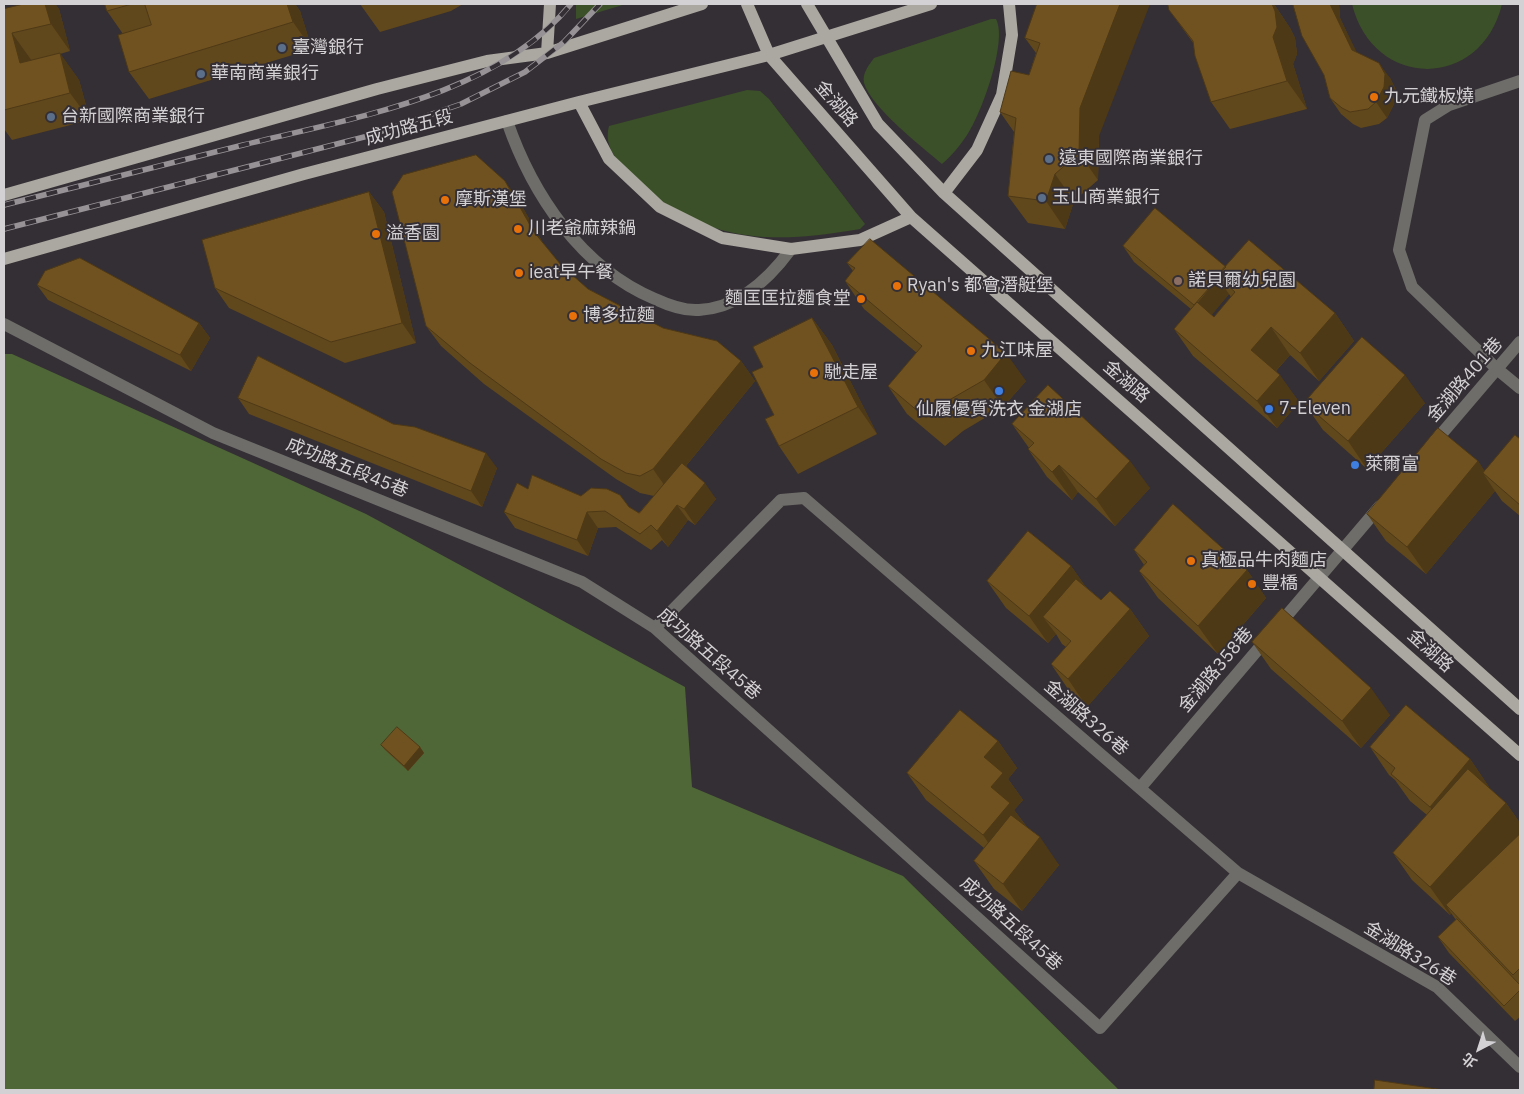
<!DOCTYPE html>
<html>
<head>
<meta charset="utf-8">
<style>
	body { margin:0 }
	#map { position:relative; width:1524px; height:1094px; overflow:hidden; background:#342f34; font-family:"IBM Plex Sans","Noto Sans TC",sans-serif }
	canvas { display:block }
	.frame { position:absolute; inset:0; border:5px solid #d4d1d4; pointer-events:none }
	.north { position:absolute; left:1454px; top:1024px; width:50px; height:50px; -webkit-text-stroke:4px #342f34; paint-order:stroke; rotate:220deg; font-size:14px; font-weight:700; line-height:20px; text-align:center; color:#d4d1d4 }
	.north::after { content:''; display:block; margin:auto; width:18px; height:22px; background:#d4d1d4; clip-path:polygon(50% 0,100% 100%,50% 72%,0 100%) }
</style>
</head>
<body>
<div id="map">
<canvas width="1524" height="1094"></canvas>
<div class="frame"></div>
<div class="north">北</div>
</div>
<script>
const c = document.querySelector('canvas').getContext('2d');
c.lineJoin = 'round';
function fillPath(path, color) { c.fillStyle = color; c.fill(path, 'evenodd'); }
function stroke(path, color, width, dash) { c.strokeStyle = color; c.lineWidth = width; c.lineCap = dash ? 'butt' : 'round'; c.setLineDash(dash || []); c.stroke(path); }
function write(font, color, halo, rows, align = 'center') {
  c.font = font + ' "IBM Plex Sans","Noto Sans TC",sans-serif'; c.lineWidth = 4; c.setLineDash([]); c.textBaseline = 'middle'; c.strokeStyle = halo; c.fillStyle = color; for (const [text, x, y, turn = 0] of rows) {
    c.save(); c.translate(x, y); c.rotate((+turn || 0) * Math.PI / 180); c.textAlign = isNaN(turn) ? turn : align; if (halo) c.strokeText(text, 0, 0); c.fillText(text, 0, 0); c.restore();
  }
}
fillPath(new Path2D(`
	M576,4H626L576,19Z
	M1352,4H1502C1481,91 1373,90 1352,4Z
	M991,19H996C1008,41 981,115 967,135C960,146 951,156 942,164C922,147 871,107 864,83C862,73 869,65 874,58Z
	M747,90L760,91L769,99L865,224L860,229C789,241 726,246 663,202C653,195 644,185 634,177C619,163 603,148 609,126Z`), '#3b5028');
fillPath(new Path2D(`
	M4,354H12L366,514L685,687L692,787L903,876L1119,1090H4Z`), '#4f6737');
stroke(new Path2D(`
	M1520,81L1449,105L1425,120L1399,250L1412,287L1497,369L1520,388
	M507,121C532,194 581,268 655,299C668,305 685,311 699,310C739,308 769,279 791,249
	M4,324L213,433L582,582L655,628L1100,1028L1238,873
	M1432,445L1520,342
	M655,628L781,500L804,498L1238,873L1437,987L1520,1067
	M1140,788L1380,506`), '#6e6d6a', 12);
stroke(new Path2D(`
	M747,4L769,55L911,217L1520,755
	M807,4L878,124L944,193L1520,709
	M547,53L550,4
	M579,102L609,159L660,207L722,238L791,249L860,240L911,217
	M944,193L977,150L1002,95L1012,35L1009,4
	M4,195L377,89L487,61L547,53L702,4
	M4,259L304,174L579,102L769,55L931,4`), '#aaa8a1', 12);
const rail = new Path2D(`
	M4,205C83,185 163,165 243,145C352,118 496,96 571,4
	M4,229L368,136L461,104L525,72L564,42L600,4`);
stroke(rail, '#969296', 5.5);
stroke(rail, '#342f34', 4, [11]);
fillPath(new Path2D(`
	M24,4H55L59,9L70,51L60,54L79,80L90,120L12,140L4,129V9Z
	M105,4H295L300,11L312,49L149,99L129,72L123,34L107,11Z
	M360,4H463L451,11L380,32Z
	M1037,4L1099,136L1098,180L1074,201L1065,229L1028,223L1008,196L1014,132L1000,112L1029,75L1036,53L1025,38Z
	M1168,4H1274L1290,28L1295,38L1297,54L1293,64L1307,109L1230,129L1211,102L1194,44L1169,10Z
	M1293,4H1339L1340,18L1356,52L1390,78L1396,90L1395,102L1387,118L1379,124L1361,128L1353,124L1341,114L1330,98L1324,75Z
	M369,192L384,212L416,343L345,363L229,308L215,288Z
	M519,201L543,243L561,265L588,289L663,328L741,361L755,381L686,466L716,499L695,525L688,520L668,547L662,540L651,550L616,527L598,528L588,556L515,528L504,512L528,489L581,496L629,507L639,513L654,496L640,493L616,479L552,433L484,384L441,346L426,326Z
	M1123,246L1226,267L1335,313L1354,341L1319,381L1290,355L1276,371L1299,402L1277,428L1193,356L1174,329L1191,309L1134,262ZM1229,294L1231,297L1214,317L1211,315Z
	M847,263L1026,381L1003,407L963,431L945,446L907,414L888,386L917,353L864,309L845,281L853,271Z
	M37,285L199,323L210,338L191,371L48,300Z
	M812,318L832,345L877,434L798,474L779,446L774,415L763,367Z
	M238,398L497,468L482,507L249,414Z
	M1304,403H1425L1367,469L1323,430Z
	M1012,424L1150,488L1115,526L1078,492L1072,500L1047,477L1028,449L1029,448Z
	M1520,439V516L1502,501L1495,491L1426,574L1386,541L1367,514L1478,461L1484,471Z
	M1134,550L1247,570L1266,598L1218,654L1158,598L1139,571L1144,565Z
	M1071,566L1085,586L1101,600L1130,609L1149,636L1087,707L1070,692L1051,664L1066,647L1062,644L1056,634L1048,643L1006,608L987,581Z
	M1252,642L1390,715L1361,748L1271,669Z
	M998,741L1017,768L1008,779L1023,800L1014,810L1027,827L1059,865L1022,911L994,889L974,861L984,848L926,800L907,773Z
	M381,745L420,747L424,753L408,771L385,750Z
	M1370,747L1470,759L1489,787V788L1506,803L1520,823V1017L1515,1021L1449,953L1438,937L1456,920L1451,913L1450,915L1412,880L1393,853L1427,815L1410,801L1395,780L1389,775Z`), '#60471c');
fillPath(new Path2D(`
	M45,4H55L59,9L70,51L51,24Z
	M287,4H295L300,11L312,49L293,22Z
	M1120,4H1150L1099,136L1098,180L1079,153L1080,108Z
	M1265,4H1274L1290,28L1295,38L1297,54L1293,64L1307,109L1287,81L1273,37Z
	M1330,4H1339L1340,18L1363,65L1352,50Z
	M12,33L32,61L20,63Z
	M60,53L79,80L90,120L70,93Z
	M1379,63L1390,78L1396,90L1395,102L1387,118L1376,102Z
	M1055,174L1074,201L1065,229L1046,201Z
	M505,181L519,201L548,252L534,232Z
	M369,192L384,212L416,343L402,323Z
	M1218,278L1229,294L1206,322L1195,306Z
	M1335,313L1354,341L1319,381L1300,353Z
	M812,318L832,345L877,434L858,407Z
	M199,323L210,338L191,371L180,355Z
	M1271,327L1290,355L1270,377L1251,350Z
	M1006,353L1026,381L1003,407L984,380Z
	M741,361L755,381L667,489L653,469Z
	M1280,375L1299,402L1277,428L1257,401Z
	M1405,375L1425,403L1367,469L1348,441Z
	M486,453L497,468L482,507L471,491Z
	M1130,461L1150,488L1115,526L1096,499Z
	M1478,461L1490,479L1483,473L1495,491L1426,574L1407,547Z
	M1059,465L1078,492L1072,500L1052,472Z
	M705,483L716,499L695,525L684,509Z
	M677,505L688,520L668,547L657,531Z
	M587,512L598,528L588,556L577,540Z
	M1071,566L1090,593L1043,617L1056,634L1048,643L1029,616Z
	M1247,570L1266,598L1218,654L1198,626Z
	M1130,609L1149,636L1087,707L1068,679Z
	M1371,688L1390,715L1361,748L1342,721Z
	M998,741L1017,768L1008,779L1023,800L1014,810L1029,830L1002,863L983,835L991,787L984,757Z
	M420,747L424,753L408,771L404,766Z
	M1470,759L1489,787L1449,834L1430,807Z
	M1506,803L1520,823V836L1446,905L1451,913L1450,915L1430,887Z
	M1040,837L1059,865L1022,911L1003,884Z`), '#4e3916');
const building = new Path2D(`
	M24,4H45L51,24L12,33L20,63L60,53L70,93L4,110V9Z
	M105,4H132L107,11Z
	M145,4H287L293,22L129,72L118,35L151,25Z
	M1037,4H1120L1080,108L1079,153L1055,174L1046,201L1008,196L1016,118L1000,112L1011,71L1029,75L1040,43L1025,38Z
	M1168,4H1272L1275,11L1277,27L1273,37L1287,81L1211,102L1195,56L1193,41L1169,10Z
	M1293,4H1330L1352,50L1379,63L1385,74L1384,87L1376,102L1368,109L1350,112L1342,108L1330,98L1324,75L1302,36Z
	M476,155L505,181L534,232L561,265L588,289L663,328L717,341L741,361L653,469L640,476L626,473L601,459L538,413L470,363L426,326L392,192L403,175Z
	M369,192L402,323L331,342L215,288L202,240Z
	M1155,208L1226,267L1217,276L1218,278L1194,305L1123,246Z
	M870,239L1006,353L984,380L944,403L926,418L888,386L922,346L845,281L855,268L847,263Z
	M1249,240L1335,313L1300,353L1271,327L1251,350L1280,375L1257,401L1174,329L1197,302L1214,317L1235,292L1217,276Z
	M80,258L199,323L180,355L37,285L45,271Z
	M812,318L858,407L779,446L765,419L774,415L752,372L763,367L753,347Z
	M1362,337L1405,375L1348,441L1304,403Z
	M258,356L393,424L415,427L486,453L471,491L238,398Z
	M1048,385L1130,461L1096,499L1059,465L1052,472L1028,449L1034,443L1012,424Z
	M1438,428L1478,461L1407,547L1367,514Z
	M1515,435L1520,439V505L1483,473Z
	M682,463L705,483L684,509L677,505L657,531L651,525L640,534L605,511L587,512L577,540L504,512L517,483L528,489L532,475L581,496L591,488L607,489L620,495L629,507L639,513Z
	M1173,504L1247,570L1198,626L1139,571L1147,562L1134,550Z
	M1028,531L1071,566L1029,616L987,581Z
	M1076,579L1101,600L1110,591L1130,609L1068,679L1051,664L1071,641L1043,617Z
	M1282,608L1371,688L1342,721L1252,642Z
	M1406,705L1470,759L1430,807L1391,774L1395,768L1370,747Z
	M960,710L998,741L984,757L1003,773L991,787L1010,803L983,835L907,773Z
	M397,727L420,747L404,766L381,745Z
	M1468,769L1506,803L1430,887L1393,853Z
	M1011,815L1040,837L1003,884L974,861Z
	M1520,834V968L1513,975L1446,905Z
	M1457,919L1520,985V990L1504,1006L1438,937Z
	M1375,1080L1444,1090H1374Z`);
fillPath(building, '#705220');
stroke(building, '#4e3916', 1);
for (const [x, y, r, color] of [
	[282,48,5,"#5c6f8a"],
	[201,74,5,"#5c6f8a"],
	[1374,97,5,"#e8710a"],
	[51,117,5,"#5c6f8a"],
	[1049,159,5,"#5c6f8a"],
	[1042,198,5,"#5c6f8a"],
	[445,200,5,"#e8710a"],
	[518,229,5,"#e8710a"],
	[376,234,5,"#e8710a"],
	[519,273,5,"#e8710a"],
	[1178,281,5,"#8d6e63"],
	[897,286,5,"#e8710a"],
	[861,299,5,"#e8710a"],
	[573,316,5,"#e8710a"],
	[971,351,5,"#e8710a"],
	[814,373,5,"#e8710a"],
	[999,391,5,"#3f7fe0"],
	[1269,409,5,"#3f7fe0"],
	[1355,465,5,"#3f7fe0"],
	[1191,561,5,"#e8710a"],
	[1252,584,5,"#e8710a"]
]) { const dot = new Path2D(); dot.arc(x, y, r, 0, 2 * Math.PI); c.fillStyle = color; c.fill(dot); stroke(dot, '#342f34', 2); }
write('18px', '#d4d1d4', '#342f34', [
	["臺灣銀行",292,48],
	["華南商業銀行",211,74],
	["九元鐵板燒",1384,97],
	["台新國際商業銀行",61,117],
	["遠東國際商業銀行",1059,159],
	["玉山商業銀行",1052,198],
	["摩斯漢堡",455,200],
	["川老爺麻辣鍋",528,229],
	["溢香園",386,234],
	["ieat早午餐",529,273],
	["諾貝爾幼兒園",1188,281],
	["Ryan's 都會潛艇堡",907,286],
	["麵匡匡拉麵食堂",851,299,"right"],
	["博多拉麵",583,316],
	["九江味屋",981,351],
	["馳走屋",824,373],
	["7-Eleven",1279,409],
	["仙履優質洗衣 金湖店",999,410,"center"],
	["萊爾富",1365,465],
	["真極品牛肉麵店",1201,561],
	["豐橋",1262,584]
], 'left');
write('18px', '#d4d1d4', '#342f34', [
	["金湖路",836,104,49],
	["成功路五段",409,128,-15],
	["金湖路401巷",1465,380,-49],
	["金湖路",1126,382,41],
	["成功路五段45巷",347,468,22],
	["金湖路",1430,651,42],
	["成功路五段45巷",709,654,41],
	["金湖路358巷",1216,670,-50],
	["金湖路326巷",1086,718,41],
	["成功路五段45巷",1011,924,42],
	["金湖路326巷",1410,954,32]
]);
</script>
</body>
</html>
